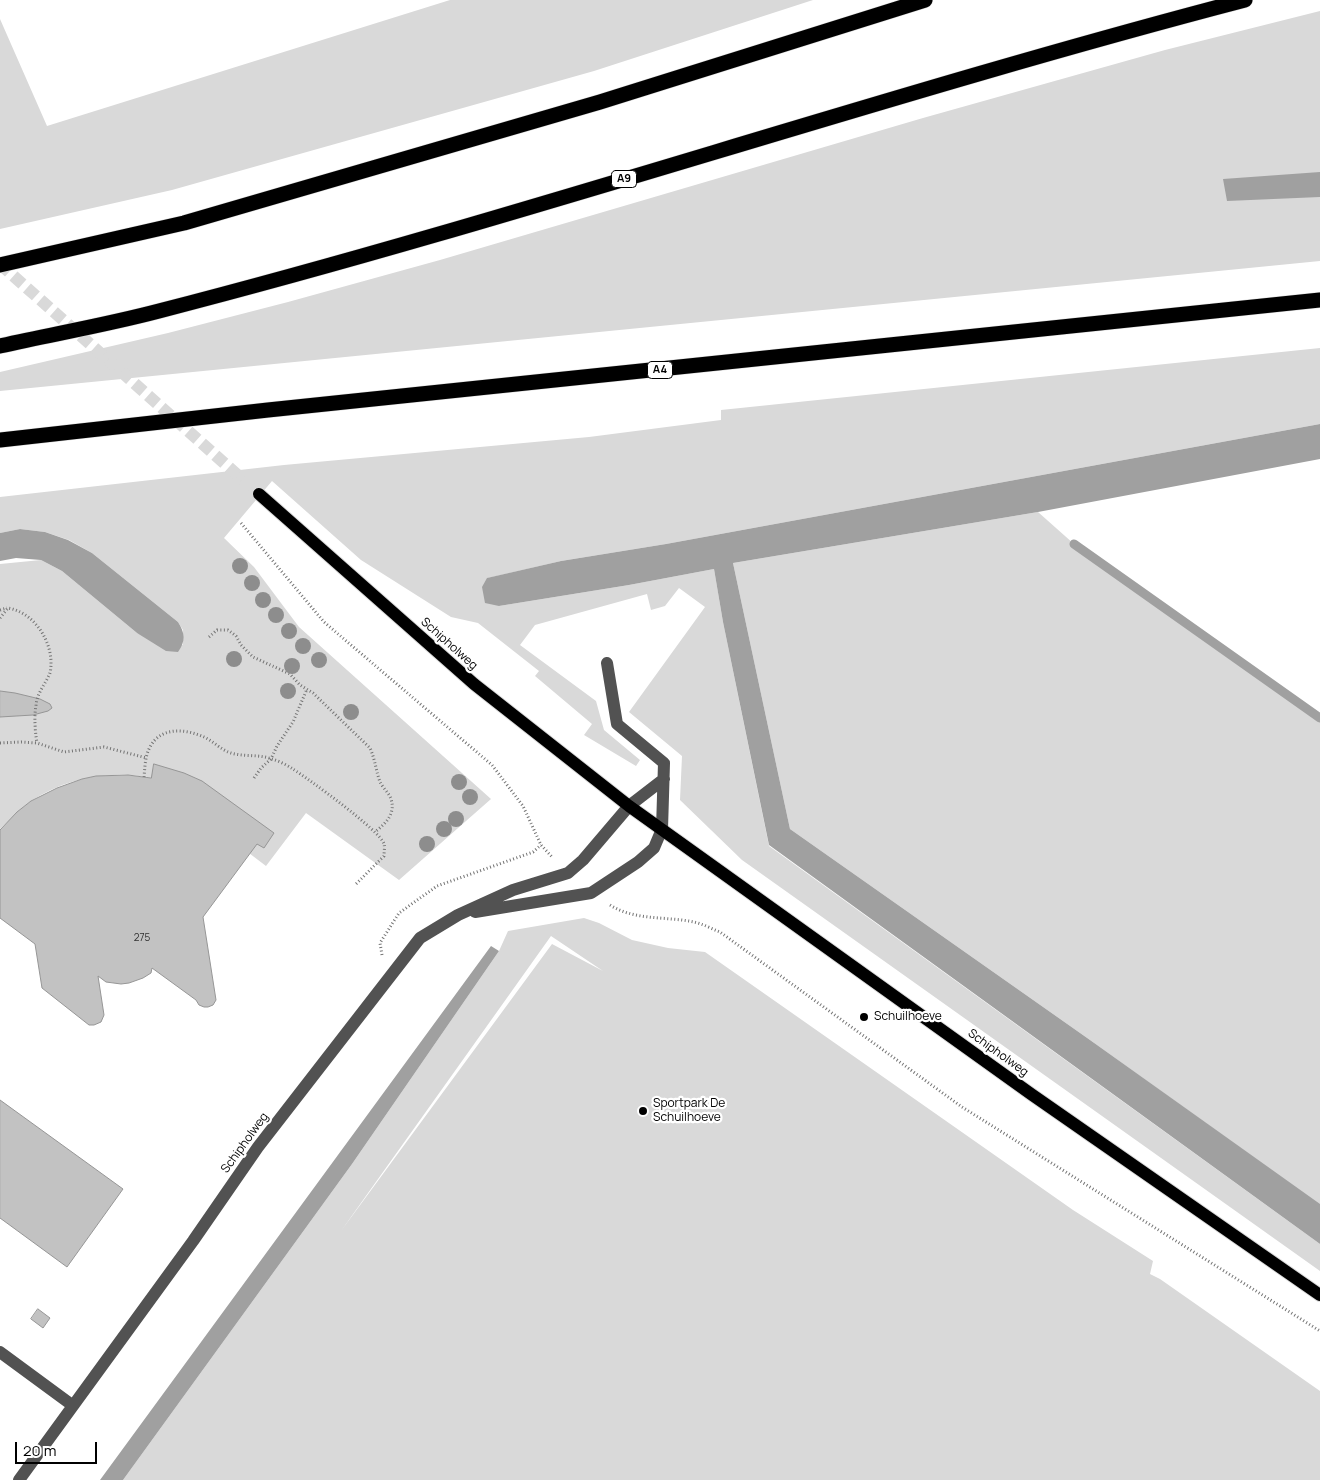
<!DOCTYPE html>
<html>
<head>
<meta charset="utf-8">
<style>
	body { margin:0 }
	#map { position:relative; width:1320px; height:1480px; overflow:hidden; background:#fff; font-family:Manrope,sans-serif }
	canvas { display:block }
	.scale { position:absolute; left:15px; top:1442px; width:82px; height:22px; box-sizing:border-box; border:2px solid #000; border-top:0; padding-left:6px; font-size:15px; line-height:18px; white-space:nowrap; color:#000; -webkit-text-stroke:4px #fff; paint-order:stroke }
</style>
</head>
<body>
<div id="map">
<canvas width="1320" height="1480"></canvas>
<div class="scale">20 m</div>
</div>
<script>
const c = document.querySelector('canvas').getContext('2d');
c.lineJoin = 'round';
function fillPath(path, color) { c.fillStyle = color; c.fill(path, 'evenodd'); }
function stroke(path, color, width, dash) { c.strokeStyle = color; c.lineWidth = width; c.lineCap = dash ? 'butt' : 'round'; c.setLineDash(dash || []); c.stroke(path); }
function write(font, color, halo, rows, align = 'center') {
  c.font = font + ' Manrope,sans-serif'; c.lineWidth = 4.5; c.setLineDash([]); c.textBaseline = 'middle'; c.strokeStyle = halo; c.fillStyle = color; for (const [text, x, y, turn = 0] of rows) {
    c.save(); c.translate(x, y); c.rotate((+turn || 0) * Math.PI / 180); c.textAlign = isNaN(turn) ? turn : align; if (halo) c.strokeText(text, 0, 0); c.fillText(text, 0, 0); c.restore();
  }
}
fillPath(new Path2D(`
	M450,0H813L594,71L172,190L0,229V19L47,126Z
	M1320,11V261L0,391V372L168,333L288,302L440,260L923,118L1165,50Z
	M1320,348V424L666,544L561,561L488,578L499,606L629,585L714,569L723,622L769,846L1320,1244V1271L742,860L680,800L682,756L629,712L705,607L679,588L665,606L651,610L647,594L535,625L520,645L596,701L604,730L640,760L636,766L584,735L592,724L535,676L539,671L478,623L451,617L361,560L272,481L224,538L254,567L299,627L491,799L399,880L306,813L266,866C239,845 211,825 185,803C177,797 159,780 152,778C145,776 136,776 129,775C94,773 60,782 31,801C20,809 10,820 0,829V564L41,560L62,571L137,633L183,645V630L178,622L92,553L69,540L45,532L20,529L0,533V497L284,465L589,437L721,420V410Z
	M1038,512L1074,544L1320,718V1205L1090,1040L790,829L733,563Z
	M584,918L599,923L632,940L668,948L705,952L1073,1210L1153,1261L1150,1274L1160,1279L1320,1391V1480H123L352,1164L499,951L508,931ZM551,936L603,971L552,944L341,1231Z`), '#d9d9d9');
fillPath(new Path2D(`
	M1320,172V197L1227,201L1223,179Z
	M1320,424V459L1038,512L733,563L790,829L1090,1040L1320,1204V1244L769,845L723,622L714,569L629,585L499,606L485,603L482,587L487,578L561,561L666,544Z
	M20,529L45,532L68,540L92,553L178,622C185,633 186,641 178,652L166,651L137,633L62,571L41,560L16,558L0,561V533Z
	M491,946L499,951L352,1164L123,1480H100Z`), '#a0a0a0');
stroke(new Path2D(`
	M1074,544L1320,718`), '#a0a0a0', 9);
const building = new Path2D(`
	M0,691L15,693L40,699L50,704L52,708L48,711L33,715L0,717Z
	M154,764L184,773L202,781L274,833L264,848L257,844L203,917L216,1000L213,1005L208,1007H204L199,1005L196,1000L152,968L151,973L143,978L129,983L121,984L106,982L98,976L104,1015L101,1022L94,1025H89L42,988L35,944L0,918V830L17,812L31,801L57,788L82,779L96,776L128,775L151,778Z
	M0,1100L123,1189L67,1267L0,1218Z
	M38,1309L50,1318L43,1328L31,1319Z`);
fillPath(building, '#c2c2c2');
stroke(building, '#969696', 1);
stroke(new Path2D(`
	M0,264L259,494`), '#d9d9d9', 12, [12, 6]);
const major = new Path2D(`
	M259,494L474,684L629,806L1031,1094L1320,1295`);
const highway = new Path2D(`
	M0,265L184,223L600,102L925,0
	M0,346C53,334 106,325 159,311C524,217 881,95 1245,0
	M0,440L268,410L1320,300`);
stroke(major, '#dbdbdb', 14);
stroke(highway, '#dbdbdb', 16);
stroke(new Path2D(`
	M241,523L324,622L492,765L523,806L541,845L553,858
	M0,610L7,608
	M0,618L8,608C32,612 50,637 51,661C51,665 51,669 50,673C46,683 37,693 36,705C34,717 35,731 37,743
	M209,637L217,630H228L236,636L241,645L253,657L290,674L300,685L313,693L370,748C375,759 376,771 380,782C383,788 389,793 391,799C396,814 385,824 375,832
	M0,743L21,742L37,743L64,752L104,747L147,758
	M144,777C145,767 145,756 150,747C161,726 186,729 204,737C213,741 221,750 231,753C244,757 259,754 272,759C279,761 287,765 293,769C307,778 381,831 384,844C385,847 384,852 384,856L355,885
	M254,778L261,768L271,759L277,746L293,722L307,689
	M610,905C635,921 666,916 694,922C703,924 712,929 720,932L962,1107L1320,1331
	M382,955L380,943L399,913L437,886L533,852L541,845`), '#747474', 3, [1, 2.5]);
stroke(new Path2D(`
	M475,912L591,893L638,862L654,848L662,829L664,763L617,724L607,663
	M0,1352L72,1405
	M19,1480L193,1241L258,1147L420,938L458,915L513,890L568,873L583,860L629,806L664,779`), '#525252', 12);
stroke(major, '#000', 12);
stroke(highway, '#000', 15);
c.fillStyle = '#8d8d8d';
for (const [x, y] of [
	[240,566],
	[252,583],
	[263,600],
	[276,615],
	[289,631],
	[303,646],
	[234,659],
	[319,660],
	[292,666],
	[288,691],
	[351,712],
	[459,782],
	[470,797],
	[456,819],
	[444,829],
	[427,844]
]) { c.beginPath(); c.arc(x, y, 8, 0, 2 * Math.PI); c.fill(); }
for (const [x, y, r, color] of [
	[864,1017,5,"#000"],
	[643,1111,5,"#000"]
]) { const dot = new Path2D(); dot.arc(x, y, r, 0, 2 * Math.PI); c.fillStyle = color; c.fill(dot); stroke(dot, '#fff', 2); }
write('10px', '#303030', null, [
	["275",142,938]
]);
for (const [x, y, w] of [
	[624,179,25],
	[660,370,25]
]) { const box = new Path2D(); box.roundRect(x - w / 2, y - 8.5, w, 17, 4); c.fillStyle = '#fff'; c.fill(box); stroke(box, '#000', 1); }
write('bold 11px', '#000', null, [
	["A9",624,179],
	["A4",660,370]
]);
write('12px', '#000', '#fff', [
	["Schipholweg",449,644,42],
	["Schipholweg",998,1053,36],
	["Schipholweg",245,1143,-54]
]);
write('12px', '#000', '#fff', [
	["Schuilhoeve",874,1017],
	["Sportpark De",653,1104],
	["Schuilhoeve",653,1118]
], 'left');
</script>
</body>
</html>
